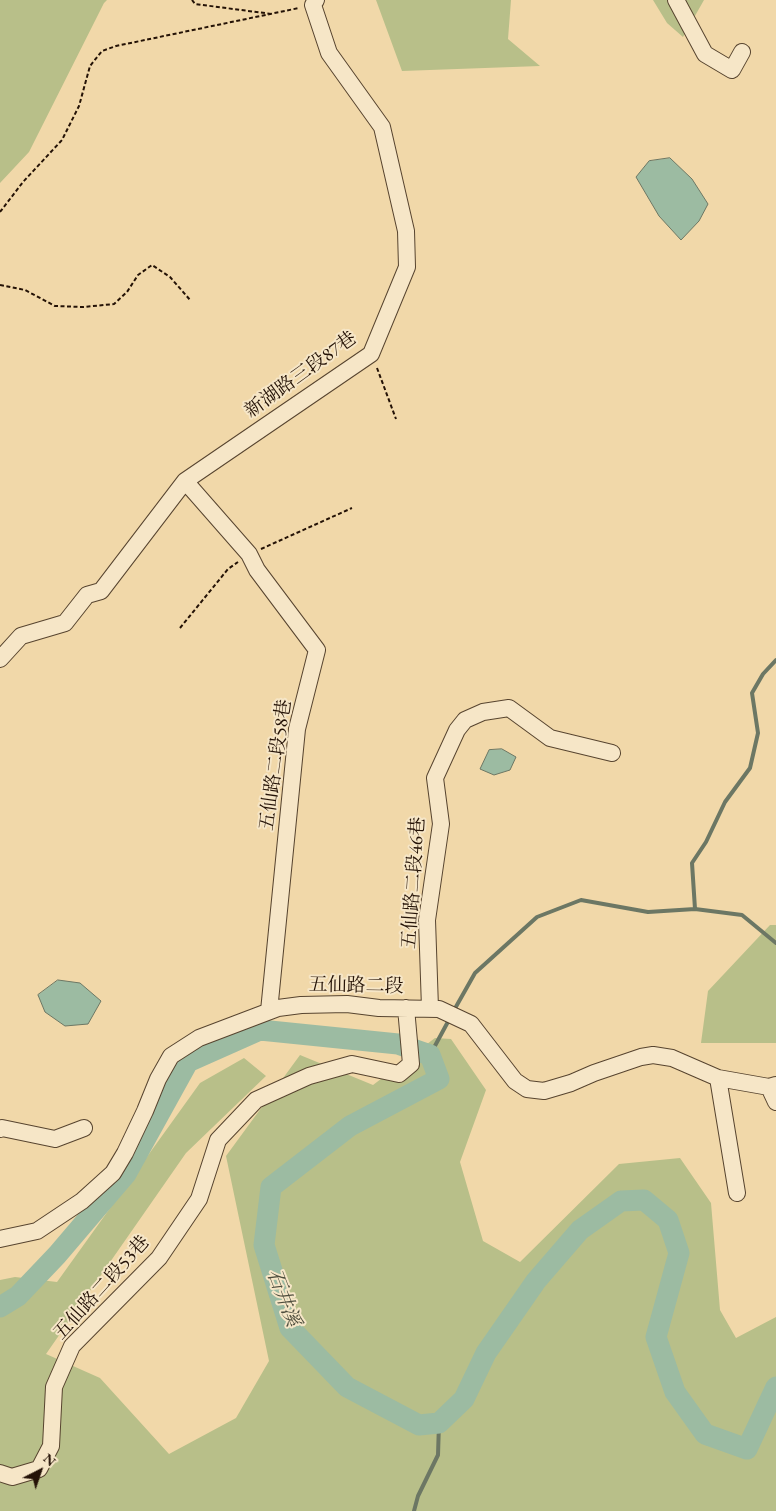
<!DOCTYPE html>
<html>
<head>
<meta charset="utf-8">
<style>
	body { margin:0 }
	#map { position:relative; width:776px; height:1511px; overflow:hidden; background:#f1d8a9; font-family:"EB Garamond",serif }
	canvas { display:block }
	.north { position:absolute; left:15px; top:1446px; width:50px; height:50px; -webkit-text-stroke:4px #f6e6c7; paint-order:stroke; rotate:41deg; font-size:14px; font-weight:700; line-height:20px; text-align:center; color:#241206 }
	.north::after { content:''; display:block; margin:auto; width:18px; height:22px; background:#241206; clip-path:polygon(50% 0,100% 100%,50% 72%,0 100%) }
</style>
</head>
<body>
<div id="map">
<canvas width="776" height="1511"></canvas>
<div class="north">N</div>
</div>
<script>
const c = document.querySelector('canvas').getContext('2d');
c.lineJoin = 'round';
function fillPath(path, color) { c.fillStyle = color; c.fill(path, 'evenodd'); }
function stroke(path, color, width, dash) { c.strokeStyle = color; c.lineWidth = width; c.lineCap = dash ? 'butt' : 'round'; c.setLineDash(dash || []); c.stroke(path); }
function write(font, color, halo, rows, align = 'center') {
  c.font = font + ' "EB Garamond","Noto Serif TC",serif'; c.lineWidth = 4; c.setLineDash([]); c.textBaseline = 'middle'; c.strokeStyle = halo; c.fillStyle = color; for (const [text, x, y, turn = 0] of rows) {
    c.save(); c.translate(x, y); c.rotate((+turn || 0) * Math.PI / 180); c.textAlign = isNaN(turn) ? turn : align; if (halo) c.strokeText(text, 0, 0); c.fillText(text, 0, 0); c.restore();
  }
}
fillPath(new Path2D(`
	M0,0H107L104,3L29,152L0,183Z
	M376,0H511L508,39L540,66L402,71Z
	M653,0H704L683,37L667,23Z
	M770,925H776V1043H701L708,991Z
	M435,1038L451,1039L486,1090L460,1162L483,1241L520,1262L619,1164L680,1158L711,1203L720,1310L736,1338L776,1317V1511H0V1280L15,1277L57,1282L200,1083L244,1058L266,1076L186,1153L46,1354L100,1378L169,1454L236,1418L269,1361L226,1156L300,1055L373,1085Z`), '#b8bf89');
const water = new Path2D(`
	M670,158L692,179L708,204L699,221L681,240L659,216L636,177L649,161Z
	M502,749L516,757L510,770L494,775L480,769L489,750Z
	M58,980L80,983L101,1001L88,1024L65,1026L45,1012L38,995Z`);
fillPath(water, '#9cbba2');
stroke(water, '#6c7764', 1);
stroke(new Path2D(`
	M695,909L692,863L706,842L725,802L750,768L758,733L752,693L763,674L776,660
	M453,1012L475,973L537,917L581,900L648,912L695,909L742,915L776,943
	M430,1055L450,1018
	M414,1511L418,1496L438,1455L439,1423`), '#6c7764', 4);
stroke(new Path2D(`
	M0,1307L18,1296L57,1255L126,1174L188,1062L260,1030L398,1044L430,1055L439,1079L350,1126L271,1187L264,1245L290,1328L347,1387L419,1425L439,1423L464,1399L486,1353L536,1281L580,1230L621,1201L644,1200L668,1220L679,1253L656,1337L675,1392L705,1434L747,1449L776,1387`), '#9cbba2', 21);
const minor = new Path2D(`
	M676,0L705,54L732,70L742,52
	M185,481L249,554L257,570L317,650L297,729L269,1011
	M0,659L21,636L65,623L87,595L101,591L185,481L371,354L407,267L406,231L382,127L329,53L313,5L316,0
	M430,1008L427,920L441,824L435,778L457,730L465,720L483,712L509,708L550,738L612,753
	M718,1078L737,1193
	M769,1087L776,1102
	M0,1129L2,1128L55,1139L84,1128
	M0,1239L37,1231L82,1201L113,1173L125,1153L145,1111L158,1079L171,1056L199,1038L278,1008L301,1005L347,1004L379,1008L439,1009L471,1024L515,1081L527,1089L544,1091L571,1083L594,1073L641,1057L653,1055L672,1058L718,1078L769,1087L776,1085
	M0,1473L12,1477L39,1469L51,1446L54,1387L72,1346L159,1258L199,1199L218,1140L256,1100L309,1076L352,1064L399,1074L411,1064L406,1008`);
stroke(minor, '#57442f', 18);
stroke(new Path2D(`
	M192,0L195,4L272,14
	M0,212L23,182L62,140L79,106L90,66L102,51L116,46L299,8
	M0,285L25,290L55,306L83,307L114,304L127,292L138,275L152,265L170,277L191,301
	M377,368L396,419
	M261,549L352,508
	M180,628L228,569L238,562`), '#241206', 2, [4, 2.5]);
stroke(minor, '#f6e6c7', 16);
write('19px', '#241206', '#f6e6c7', [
	["新湖路三段87巷",301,375,-36],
	["五仙路二段58巷",276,765,-82],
	["五仙路二段46巷",414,883,-86],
	["五仙路二段",356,986,1],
	["五仙路二段53巷",102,1288,-48]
]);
write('italic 20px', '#4e4d3d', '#f6e6c7', [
	["石井溪",283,1298,69]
]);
</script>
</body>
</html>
